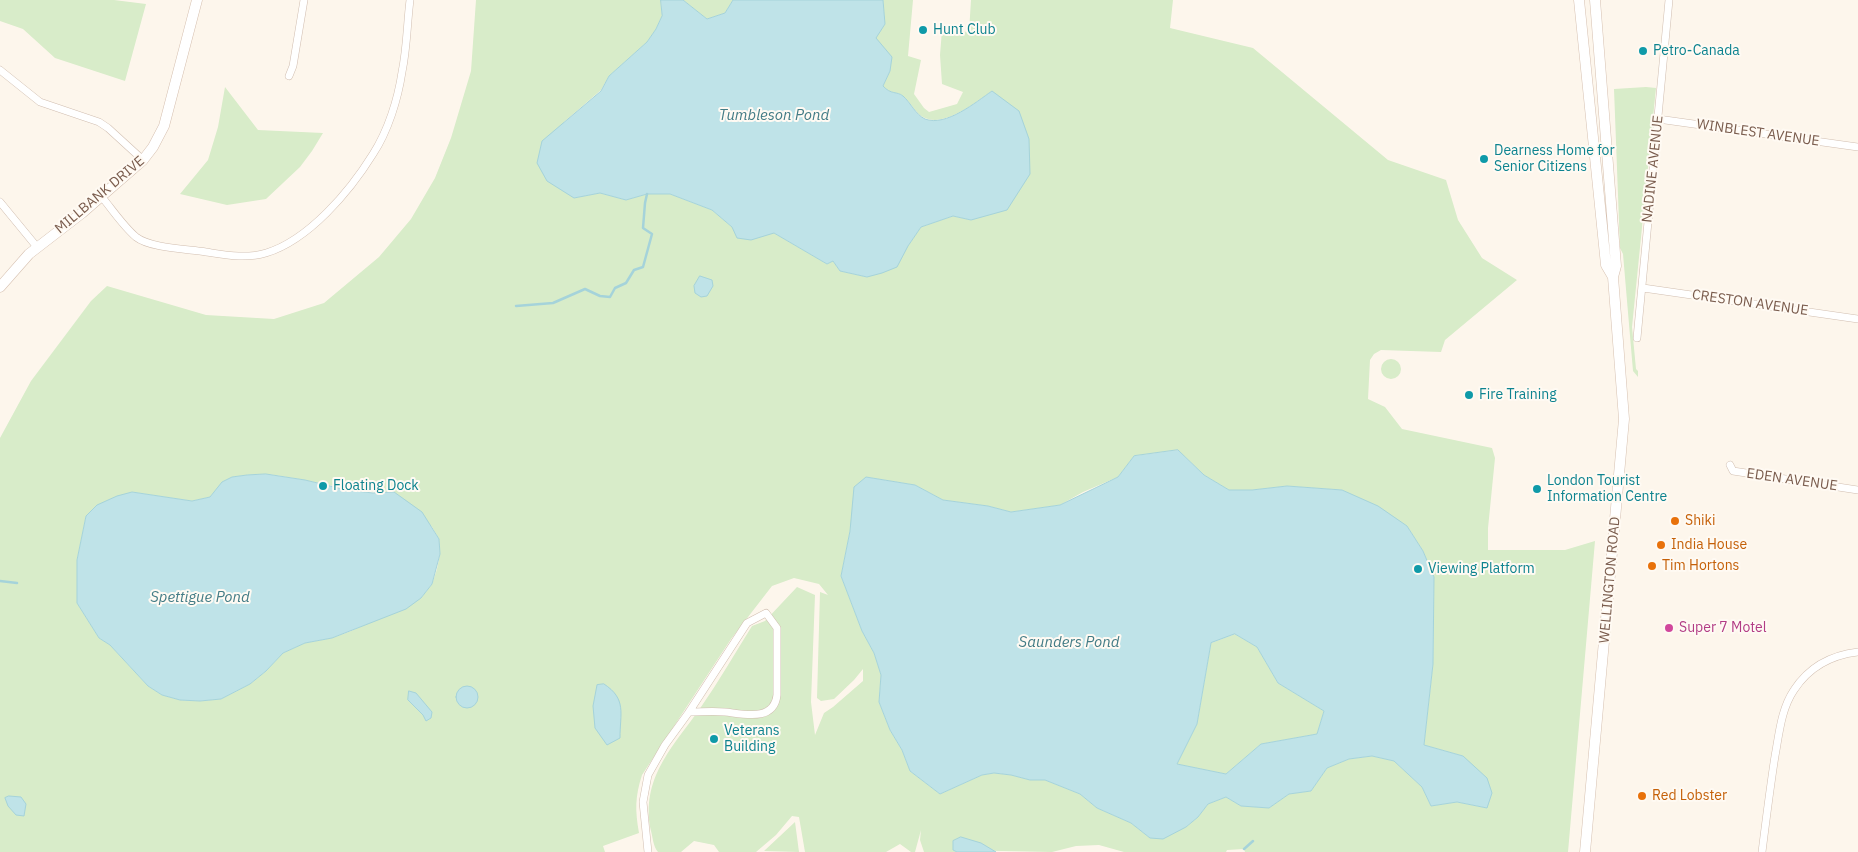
<!DOCTYPE html>
<html>
<head>
<meta charset="utf-8">
<style>
	body { margin:0 }
	canvas { display:block; background:#fdf6ec }
</style>
</head>
<body>
<canvas width="1858" height="852"></canvas>
<script>
const c = document.querySelector('canvas').getContext('2d');
c.lineJoin = 'round';
function fillPath(path, color) { c.fillStyle = color; c.fill(path, 'evenodd'); }
function stroke(path, color, width, dash) { c.strokeStyle = color; c.lineWidth = width; c.lineCap = dash ? 'butt' : 'round'; c.setLineDash(dash || []); c.stroke(path); }
function write(font, color, halo, rows, align = 'center') {
  c.font = font + ' "IBM Plex Sans",sans-serif'; c.lineWidth = 4; c.setLineDash([]); c.textBaseline = 'middle'; c.strokeStyle = halo; c.fillStyle = color; for (const [text, x, y, turn = 0] of rows) {
    c.save(); c.translate(x, y); c.rotate((+turn || 0) * Math.PI / 180); c.textAlign = isNaN(turn) ? turn : align; if (halo) c.strokeText(text, 0, 0); c.fillText(text, 0, 0); c.restore();
  }
}
fillPath(new Path2D(`
	M0,0H114L146,4L125,81L55,58L23,29L0,21Z
	M476,0H661L662,16L656,29L647,42L609,76L601,90L564,122L574,198L600,193L626,200L647,194H670L712,210L732,227L774,233L827,264L833,261L840,271L867,277L908,246L921,227L953,216L971,220L992,91C976,102 945,127 925,118C915,114 911,102 903,96C897,91 891,95 883,86L890,71L875,38L885,24L883,0H913L908,56L921,60L914,94L924,108L929,112L957,104L963,92L942,84L940,55L942,30L969,32L971,0H1173L1170,28L1253,48L1388,160L1446,180L1458,220L1482,258L1517,280L1445,340L1441,352L1381,350L1374,354L1370,360L1368,399L1385,407L1402,429L1492,448L1495,458L1488,528V550H1565L1595,541L1568,852H1245L1244,849L1227,850L1226,852H1124L1099,845L1076,846L1052,852L953,850L957,852H924L920,840L921,830L915,852H911L900,844L886,852H805L799,817L792,816L776,835L756,852H719L714,845L694,841L681,852H658C653,846 653,838 651,831C640,778 673,747 701,707C719,681 735,653 752,626L765,621L797,587L815,595L811,702L815,735L824,713L833,707L863,681V669L854,680L834,699L821,701L817,698L820,592L828,595L819,584L794,578L772,586L731,639L642,775C635,797 635,810 639,833L603,846L605,852H0V438L31,381L91,301L107,286L206,315L274,319L324,303L379,257L411,219L435,178L451,138L471,71ZM1178,450L1204,475L1229,490H1252L1287,486L1342,490L1407,526L1423,551L1434,577L1433,664L1424,745L1463,756L1487,808L1457,802L1431,806L1422,787L1394,761L1372,756L1349,759L1327,768L1311,791L1289,794L1269,808L1241,806L1226,797L1208,804L1198,817L1186,827L1150,838L1131,823L1097,808L1080,794L1045,780H1030L1011,775L994,773L982,775L940,794L910,771L902,750L890,730L879,702L881,675L874,653L862,631L841,576L850,531L866,477L915,485L943,500L988,506L1011,512L1060,505L1083,492L1118,477L1134,456ZM266,474C311,479 348,493 394,492L432,527L439,539L440,554L437,569L432,584L421,598L351,631L332,638L305,643L283,653L266,671L250,684L221,699L200,701L180,700L162,695L148,686L110,645L99,638L77,603V560L86,516L132,492L192,501L210,497L223,482L232,477L247,475Z
	M683,0H733L725,13L707,19Z
	M225,87L258,130L323,133L312,151L300,167L266,199L227,205L180,194L208,160L218,127Z
	M1646,87L1656,88L1632,327L1636,369L1638,371V377L1633,371L1623,254L1620,248L1614,89Z
	M1381 369a10 10 0 1 1 20 0a10 10 0 1 1-20 0Z
	M1235,634L1257,647L1278,683L1324,711L1317,734L1261,744L1226,774L1177,764L1197,724L1211,643Z
	M795,822L799,852L764,851Z`), '#d8ecc9');
const water = new Path2D(`
	M661,0H683L707,19L725,13L733,0H883L885,24L876,38L892,57L890,71L883,86C891,95 897,91 903,96C911,103 915,114 925,119C946,127 976,102 992,91L1019,111L1029,139L1030,174L1007,210L971,220L953,216L921,227L908,246L897,267L882,273L867,277L840,271L833,261L827,264L774,233L751,240L737,238L732,227L712,210L670,194H647L626,200L600,193L574,198L547,181L537,163L542,141L601,91L609,76L647,42L656,29L662,16Z
	M700,276L712,280L713,286L707,296L701,297L695,293L694,286Z
	M1178,450L1204,475L1229,490H1252L1287,486L1342,490L1378,506L1407,526L1423,551L1434,577L1433,664L1424,745L1463,756L1487,778L1492,793L1487,808L1457,802L1431,806L1422,787L1394,761L1372,756L1349,759L1327,768L1311,791L1289,794L1269,808L1241,806L1226,797L1208,804L1198,817L1186,827L1163,839L1150,838L1131,823L1097,808L1080,794L1045,780H1030L1011,775L994,773L982,775L940,794L910,771L902,750L890,730L879,702L881,675L874,653L862,631L841,576L850,531L854,487L866,477L915,485L943,500L988,506L1011,512L1060,505L1118,477L1134,456ZM1235,634L1257,647L1278,683L1324,711L1317,734L1261,744L1226,774L1177,764L1197,724L1211,643Z
	M266,474L305,480L347,490L373,493L394,492L422,512L439,539L440,554L432,584L421,598L406,609L332,638L305,643L283,653L266,671L250,684L221,699L200,701L180,700L162,695L148,686L110,645L99,638L77,603V560L86,516L97,505L117,496L132,492L192,501L210,497L222,482L232,477L247,475Z
	M604,684C627,699 620,713 620,738L607,745L595,728L593,706L597,685Z
	M456 697a11 11 0 1 1 22 0a11 11 0 1 1-22 0Z
	M409,691L416,693L432,712L431,718L426,721L423,715L408,700Z
	M9,796L21,797L26,804L24,816L16,815L8,806L5,798Z
	M961,837L981,843L996,852H957L953,850V841Z`);
fillPath(water, '#bfe3e8');
stroke(water, '#a5d3da', 1);
stroke(new Path2D(`
	M516,306L553,303L585,289L600,296L610,297L615,288L626,283L634,270L643,267L652,234L643,228L645,203L647,194
	M0,581L17,583
	M1244,849L1253,841`), '#a5d3da', 2.5);
const street = new Path2D(`
	M0,70L40,102L99,122L108,128L143,160
	M289,76L293,66L304,0
	M1658,119L1858,147
	M101,196C112,209 123,226 136,237C150,248 187,249 206,252C226,255 246,259 266,253C309,240 350,191 373,154C388,131 398,99 402,72C407,48 407,24 410,0
	M0,202L37,247
	M1643,288L1858,319
	M1637,338L1669,0
	M1730,465L1733,471L1858,490
	M648,852L643,802L648,775L665,745L689,712L747,623L766,613L777,628V695C774,722 744,714 725,712C713,711 701,712 689,712
	M1762,852C1766,820 1770,788 1775,756C1779,735 1781,709 1794,690C1809,667 1832,655 1858,652`);
const secondary = new Path2D(`
	M1579,0L1606,265L1613,277
	M0,287L29,254L82,213L143,160L153,147L164,126L197,0
	M1585,852L1624,419L1613,277L1616,266L1595,0`);
stroke(street, '#d1beb0', 8);
stroke(secondary, '#d6c0b0', 11);
stroke(street, '#fff', 7);
stroke(secondary, '#fff', 10);
for (const [x, y, r, color] of [
	[923,30,5,"#0f9aa8"],
	[1643,51,5,"#0f9aa8"],
	[1484,159,5,"#0f9aa8"],
	[1469,395,5,"#0f9aa8"],
	[323,486,5,"#0f9aa8"],
	[1537,489,5,"#0f9aa8"],
	[1675,521,5,"#e8710a"],
	[1661,545,5,"#e8710a"],
	[1652,566,5,"#e8710a"],
	[1418,569,5,"#0f9aa8"],
	[1669,628,5,"#d1479c"],
	[714,739,5,"#0f9aa8"],
	[1642,796,5,"#e8710a"]
]) { const dot = new Path2D(); dot.arc(x, y, r, 0, 2 * Math.PI); c.fillStyle = color; c.fill(dot); stroke(dot, '#fffaf3', 2); }
write('14px', '#0d838f', '#fffaf3', [
	["Hunt Club",933,30],
	["Petro-Canada",1653,51],
	["Dearness Home for",1494,151],
	["Senior Citizens",1494,167],
	["Fire Training",1479,395],
	["London Tourist",1547,481],
	["Information Centre",1547,497],
	["Floating Dock",333,486],
	["Viewing Platform",1428,569],
	["Veterans",724,731],
	["Building",724,747]
], 'left');
write('14px', '#7a5c4d', '#fffaf3', [
	["WINBLEST AVENUE",1758,133,8],
	["NADINE AVENUE",1653,169,-84],
	["MILLBANK DRIVE",100,195,-40],
	["CRESTON AVENUE",1750,303,8],
	["EDEN AVENUE",1792,480,8],
	["WELLINGTON ROAD",1610,580,-85]
]);
write('14px', '#c56008', '#fffaf3', [
	["Shiki",1685,521],
	["India House",1671,545],
	["Tim Hortons",1662,566],
	["Red Lobster",1652,796]
], 'left');
write('14px', '#b23c85', '#fffaf3', [
	["Super 7 Motel",1679,628]
], 'left');
write('italic 15px', '#437c86', '#fffaf3', [
	["Tumbleson Pond",774,116],
	["Spettigue Pond",200,598],
	["Saunders Pond",1069,643]
]);
</script>
</body>
</html>
